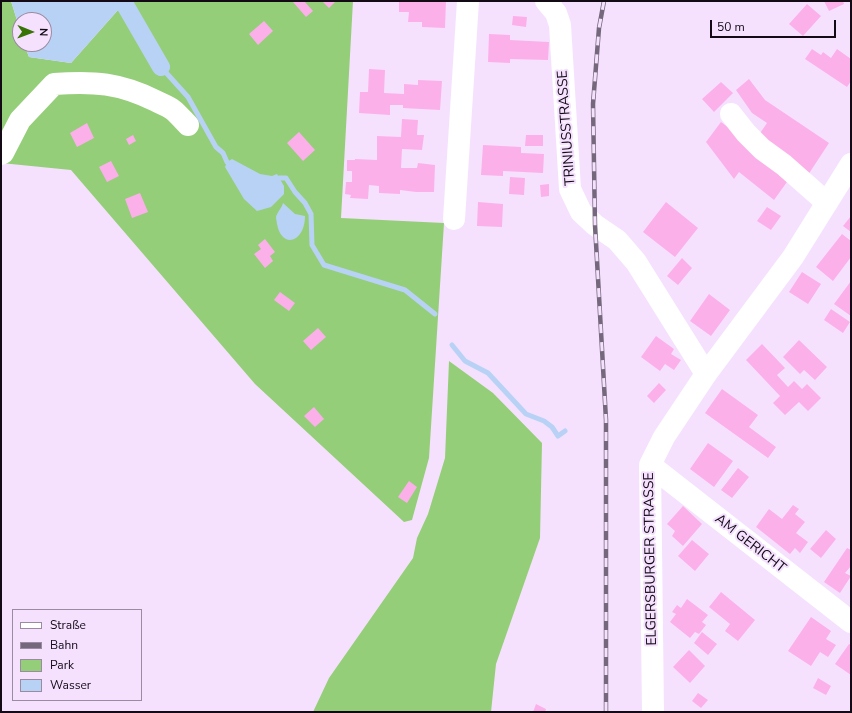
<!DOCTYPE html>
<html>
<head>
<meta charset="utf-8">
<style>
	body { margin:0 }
	#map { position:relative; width:852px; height:713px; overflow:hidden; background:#f5e1fe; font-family:"Nunito Sans",sans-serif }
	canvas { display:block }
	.frame { position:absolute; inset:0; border:2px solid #130a16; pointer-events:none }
	.legend { position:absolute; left:12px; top:609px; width:130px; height:92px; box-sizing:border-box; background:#f5e1fe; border:1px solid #9b8ba1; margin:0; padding:5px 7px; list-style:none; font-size:12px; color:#130a16 }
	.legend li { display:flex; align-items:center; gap:8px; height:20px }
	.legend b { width:20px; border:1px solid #9b8ba1 }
	.north { position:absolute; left:12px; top:12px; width:40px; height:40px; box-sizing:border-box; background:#f5e1fe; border:1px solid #9b8ba1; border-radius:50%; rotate:91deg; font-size:11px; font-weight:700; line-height:16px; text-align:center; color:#130a16 }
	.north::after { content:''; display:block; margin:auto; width:14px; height:18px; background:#387305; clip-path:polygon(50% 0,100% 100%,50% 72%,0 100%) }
	.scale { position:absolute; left:710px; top:20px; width:126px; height:18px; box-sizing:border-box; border:2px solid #130a16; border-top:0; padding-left:5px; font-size:12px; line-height:14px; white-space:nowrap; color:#130a16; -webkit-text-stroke:3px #f5e1fe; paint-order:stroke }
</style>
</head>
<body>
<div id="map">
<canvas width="852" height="713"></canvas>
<div class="frame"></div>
<ul class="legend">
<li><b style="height:5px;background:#fff"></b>Straße</li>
<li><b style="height:5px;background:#76687c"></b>Bahn</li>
<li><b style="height:11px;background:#95ce78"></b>Park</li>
<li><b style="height:11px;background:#b8d2f5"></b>Wasser</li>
</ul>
<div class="north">N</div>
<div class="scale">50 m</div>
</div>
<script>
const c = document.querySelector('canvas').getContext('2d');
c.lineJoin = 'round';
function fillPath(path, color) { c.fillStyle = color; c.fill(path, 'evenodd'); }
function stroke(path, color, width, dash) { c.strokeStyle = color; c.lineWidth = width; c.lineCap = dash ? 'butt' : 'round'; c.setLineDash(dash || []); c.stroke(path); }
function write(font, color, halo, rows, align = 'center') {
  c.font = font + ' "Nunito Sans",sans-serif'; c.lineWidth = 4; c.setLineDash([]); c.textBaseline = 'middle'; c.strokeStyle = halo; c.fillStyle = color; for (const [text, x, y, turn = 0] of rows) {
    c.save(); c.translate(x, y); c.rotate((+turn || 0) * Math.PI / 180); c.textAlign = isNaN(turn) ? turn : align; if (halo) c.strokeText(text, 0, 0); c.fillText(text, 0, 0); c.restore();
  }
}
fillPath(new Path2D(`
	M1,1H11L20,30V44H24L29,57L71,63L126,1H353L341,218L444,223L429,458L412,520L404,522L255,384L71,170L1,163Z
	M449,361L493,393L542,443L540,538L496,664L491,712H313L329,678L413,558L417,538L428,514L445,458Z`), '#95ce78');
fillPath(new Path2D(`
	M11,1H126L71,63L29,57L24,44H44V20H20V30Z
	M232,159L260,174L272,176L277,174L284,186V194L271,207L257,211L244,199L225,167L227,162Z
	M283,203L295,214L305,216C305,242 282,250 277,224C277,223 276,218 276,217C277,212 282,208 283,203Z`), '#b8d2f5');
stroke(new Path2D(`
	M161,67L188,97L216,147L223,153L227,162
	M279,178H286L295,192L305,203L311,214L312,245L324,265L405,290L435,314
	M452,345L465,361L488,373L526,414L544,421L552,427L558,436L565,431`), '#b8d2f5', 5);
stroke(new Path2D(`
	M124,3L161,67`), '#b8d2f5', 18);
fillPath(new Path2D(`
	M294,1H304L313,11L306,17L293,2Z
	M322,1H334L335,2L329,8Z
	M399,1H446L445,28L422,27V22H408L409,12H399Z
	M824,1H843L844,4L829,11Z
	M807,4L821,16L803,36L789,24Z
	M513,16L527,17L526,27L512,25Z
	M264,21L273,31L258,45L249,34Z
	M489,34L510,35V40L549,42L548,60L510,59V63L488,62Z
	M812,49L821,55L823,52L831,58L837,49L851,59V81L847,87L805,59Z
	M369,69L385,70L384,93L404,94V84L418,85V80L442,81L440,110L403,108V105H390V115L359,113L360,92H368Z
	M749,79L765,100L829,143L808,175L756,139L767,123L752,113L736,90Z
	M721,82L733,93L714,112L702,99Z
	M402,119L418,120L417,135H424L422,150L402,149L401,168H417L418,163L435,165L434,192H416L400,190V194L379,193V186L369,185L368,199L350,198L351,195L345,194L346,182H352V171H347V160H355V159L377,160V136L401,137Z
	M721,122L783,169L779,175L787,182L774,200L739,172L734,179L706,142Z
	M87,123L94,138L77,147L70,133Z
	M299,132L315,150L303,161L287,143Z
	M133,135L136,141L129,145L126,139Z
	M526,135H543V146H525Z
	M483,145L521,147V153L544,154L543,173L503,171V176L481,175Z
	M111,161L119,176L107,182L99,167Z
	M510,177L525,178L524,195L509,194Z
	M549,184V196L541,197L540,185Z
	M140,193L148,212L132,218L125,199Z
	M478,202L503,204L502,227L477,226Z
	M666,202L698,228L675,257L643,232Z
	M767,207L781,216L771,230L757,221Z
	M851,216V232L843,226Z
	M842,234L851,241V257L833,281L816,267Z
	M265,239L275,252L270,256L273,261L265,268L254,254L261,249L258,245Z
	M682,258L692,268L678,285L667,276Z
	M802,272L821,284L808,304L789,292Z
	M851,281V316L834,304Z
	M280,292L295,303L289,311L274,300Z
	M709,294L730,310L711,336L690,321Z
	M831,309L850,322L843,333L824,320Z
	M318,328L326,337L311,350L303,341Z
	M656,336L674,349L671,354L681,360L674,370L665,364L660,371L641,357Z
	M799,340L827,367L815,380L804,370L800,374L783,357Z
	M762,344L785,368L777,375L788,387L794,381L802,389L807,384L821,398L808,411L799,402L785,415L773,403L780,396L746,360Z
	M659,383L666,390L654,403L647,396Z
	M722,389L758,415L749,427L776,447L768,458L705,413Z
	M314,407L324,419L315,427L304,416Z
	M708,443L733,461L714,487L690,469Z
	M738,468L749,477L732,498L721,490Z
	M409,481L417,487L407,503L398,497Z
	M793,505L799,509L795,514L805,522L796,533L808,542L800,553L795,548L790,554L756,527L769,509L782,519Z
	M683,506L702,524L683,546L672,536L675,531L667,524Z
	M826,530L836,539L821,558L810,549Z
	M692,540L709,554L695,571L678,556Z
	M847,548L851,550V566L845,573L851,576L840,593L824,582Z
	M721,592L755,620L738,641L725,631L730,624L709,607Z
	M687,599L708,615L702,622L706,625L699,634L695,632L690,638L670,622L676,614L672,612L677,605L681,608Z
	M811,617L831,631L826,639L836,645L828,657L820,652L811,666L788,651Z
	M702,632L717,644L708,655L694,643Z
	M849,644L851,645V675L835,664Z
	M689,650L705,666L690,683L673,667Z
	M818,678L831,686L826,695L813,688Z
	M698,693L708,700L701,708L692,701Z
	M536,704L546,709L545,712H533Z`), '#fcb0e9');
stroke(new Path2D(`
	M546,1L556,13L560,25L570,189L581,212L595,225L617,240L636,262L706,374
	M731,114L746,133L762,149L784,165L827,203
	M1,154L3,153L20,120L54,84C94,81 120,83 156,101C162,104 168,106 173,110C178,114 183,120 188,125
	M454,219L468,1
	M650,465L851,622
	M653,712L650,465L664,437L706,374L793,257L851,164`), '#fff', 22);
const rail = new Path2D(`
	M604,1L599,28L593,104L595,225L606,420V712`);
stroke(rail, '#76687c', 4.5);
stroke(rail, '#f5e1fe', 3, [9]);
write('14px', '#130a16', '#f5e1fe', [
	["TRINIUSSTRASSE",567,128,-94],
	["AM GERICHT",750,544,38],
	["ELGERSBURGER STRASSE",651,559,-91]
]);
</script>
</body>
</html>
